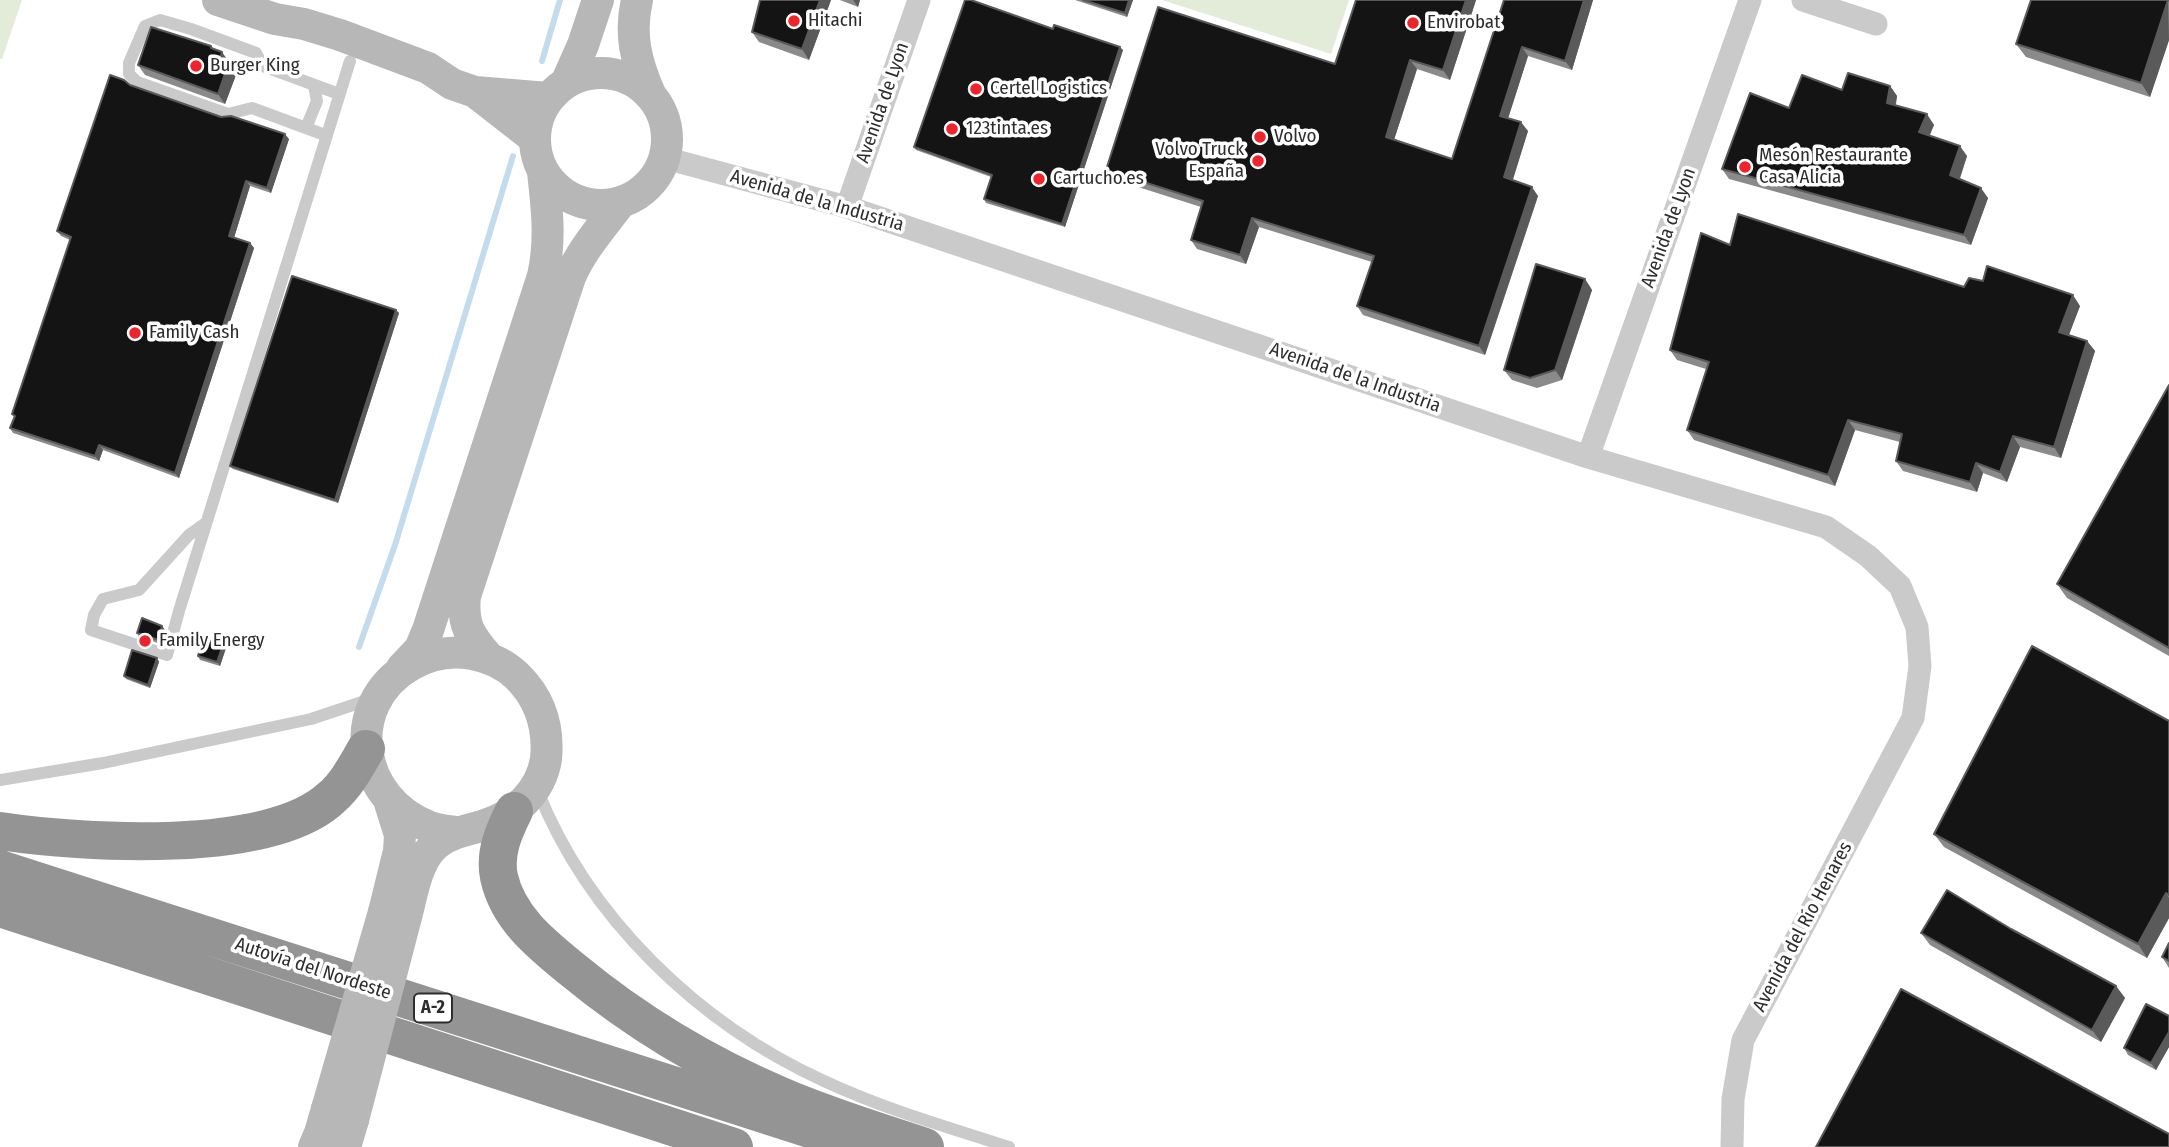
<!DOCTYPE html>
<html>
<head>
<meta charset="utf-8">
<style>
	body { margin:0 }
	canvas { display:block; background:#fff }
</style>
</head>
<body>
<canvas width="2169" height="1147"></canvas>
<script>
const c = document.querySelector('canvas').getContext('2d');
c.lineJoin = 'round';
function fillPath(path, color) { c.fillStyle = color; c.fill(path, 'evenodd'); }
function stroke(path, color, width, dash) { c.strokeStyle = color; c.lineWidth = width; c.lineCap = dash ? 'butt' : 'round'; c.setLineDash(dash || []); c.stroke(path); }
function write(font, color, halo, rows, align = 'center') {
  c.font = font + ' "Fira Sans Condensed",sans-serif'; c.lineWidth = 7; c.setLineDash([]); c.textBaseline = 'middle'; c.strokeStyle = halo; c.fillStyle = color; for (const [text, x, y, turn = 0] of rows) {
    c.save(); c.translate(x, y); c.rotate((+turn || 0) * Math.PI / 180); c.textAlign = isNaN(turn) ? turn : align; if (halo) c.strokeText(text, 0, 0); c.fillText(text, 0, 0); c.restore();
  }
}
fillPath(new Path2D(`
	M0,0H22L2,59H0Z
	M1162,0H1349L1331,54Z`), '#e2ecd9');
stroke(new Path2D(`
	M542,61L560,0
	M359,647L395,545L513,156`), '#c4dbed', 6);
stroke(new Path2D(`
	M306,128L317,101L314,86
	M325,135L252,108L228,114L137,82L129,74V63L145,26L160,20L191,29L256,53L263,66L339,94
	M206,523L189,535L139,590L103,599L94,615L91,630L167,655L179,611L350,61
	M0,780L103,763L311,719L374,698
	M537,789C588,918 699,1024 824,1081C884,1109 947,1127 1009,1147`), '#cacaca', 12);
stroke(new Path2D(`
	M1803,0L1876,24
	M665,158L847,207L1588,457L1826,527L1868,556L1900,586L1917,627L1920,666L1913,718L1743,1040L1733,1099L1732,1147
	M847,207L919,0
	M1588,457L1750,0`), '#cacaca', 23);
stroke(new Path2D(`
	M218,0L275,19L304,24L340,35L428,68L452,84L475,92L548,98
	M637,0C629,34 636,62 650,94
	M535 139a66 66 0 1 1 132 0a66 66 0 1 1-132 0Z
	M567,81L583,45L598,0
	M475,92L534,138
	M488,657C470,636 462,625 465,596L570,277C582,249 602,227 620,203
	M402,668L420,649L428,630L543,276C551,240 547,208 543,172
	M384,912L399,851L400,835L389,800
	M406,917C412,895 416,865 432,848C446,833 466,831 485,825C515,816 541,791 546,759C549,727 540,699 518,677C505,664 489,657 472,654C450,650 430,654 411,665C341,705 358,801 430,827C438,830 448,831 456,832
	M314,1147L320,1133L327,1109
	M345,1147L353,1120`), '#b7b7b7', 32);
stroke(new Path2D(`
	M514,811C504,831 494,853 499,877C508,918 541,944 573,970C636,1022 706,1064 781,1096C827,1116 877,1131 925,1147
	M0,831C80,843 271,856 332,797C347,784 356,766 366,749
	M0,869L866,1147
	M0,908L734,1147`), '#949494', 38);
stroke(new Path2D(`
	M327,1109L384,912
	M353,1120L406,917`), '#b7b7b7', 32);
fillPath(new Path2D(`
	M831,0L809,60L759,42L752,32Z
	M840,0H860L858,7Z
	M1075,0H1133L1127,17Z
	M1476,0L1450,80L1417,69L1394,140L1452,159L1504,0H1593L1572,70L1528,56L1508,118L1528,131L1512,180L1538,196L1485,355L1363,315L1357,306L1372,262L1259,227L1246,264L1197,249L1191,240L1201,207L1113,179L1106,170Z
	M2169,0V40L2150,97L2026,57L2016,44Z
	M1053,29L1123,50L1065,227L986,203L984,199L991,177L916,150L914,147Z
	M211,46L229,62L228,65L236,75L225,104L145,75L138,65Z
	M130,85L289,139L271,193L250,186L234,238L250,243L254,248L179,478L103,450L99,461L13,433L10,428L14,417L12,414L70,240L61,236L57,231Z
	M1890,86L1897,96L1896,105L1934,125L1929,135L1967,156L1960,179L1988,198L1971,245L1729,179L1722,169L1789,108L1842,90Z
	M1730,245L1964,287L2080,306L2068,335L2087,341L2095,351L2061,458L2020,447L2007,482L1983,473L1977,492L1903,471L1896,461L1900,442L1855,430L1835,486L1694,440L1687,430L1706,369L1677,360L1670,350Z
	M1585,279L1592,290L1562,380L1537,388L1512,380L1504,370Z
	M396,310L399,313L338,503L233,469L230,466Z
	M2169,385V656L2067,598L2057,584Z
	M162,626L165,630L161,644L139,637L137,633Z
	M223,645L226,648L220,666L200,660L198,656Z
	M157,658L159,662L150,688L126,679L124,676Z
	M2169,721V918L2147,958L1944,847L1934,834Z
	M2011,929L2116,986L2125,998L2101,1042L1930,945L1921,933Z
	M2169,943V968L2162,957Z
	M2169,1016V1047L2156,1070L2128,1055L2124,1048Z`), '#8a8a8a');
fillPath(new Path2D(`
	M820,0H831L809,60L802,49Z
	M853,0H860L858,7Z
	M1129,0H1133L1127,17L1125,13Z
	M1466,0H1476L1450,80L1443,70Z
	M1584,0H1593L1572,70L1565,61Z
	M2168,0L2169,40L2150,97L2141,83Z
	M1120,47L1123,50L1065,227L1062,224Z
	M1522,47L1528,56L1506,125L1500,116Z
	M222,52L229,62L228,67V65L236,75L225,104L218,94L219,62Z
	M1410,60L1417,69L1392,146L1386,137Z
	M1890,86L1897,96L1894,113L1887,103Z
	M1927,114L1934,125L1927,142L1919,132Z
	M1521,122L1528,131L1511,186L1504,177Z
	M285,134L289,139L271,193L267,188Z
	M1960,146L1967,156L1957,186L1950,175Z
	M246,181L250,186L233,241L229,236Z
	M1532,187L1538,196L1485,355L1479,346Z
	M1981,188L1988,198L1971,245L1964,235Z
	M1252,218L1259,227L1246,264L1240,255Z
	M250,243L254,248L179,478L175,473Z
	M1585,279L1592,290L1562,380L1555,370Z
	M2073,295L2080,306L2066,343L2059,332Z
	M396,310L399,313L338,503L335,500Z
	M2087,341L2095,351L2061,458L2054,447Z
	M1848,420L1855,430L1835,486L1828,475Z
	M2013,436L2020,447L2007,482L2000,472Z
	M99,445L103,450L99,461L95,456Z
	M1976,463L1983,473L1977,492L1970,482Z
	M162,626L165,630L161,644L159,640Z
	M223,645L226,648L220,666L217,662Z
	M157,658L159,662L150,688L148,685Z
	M2166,893L2169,898V918L2147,958L2138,944Z
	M2116,986L2125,998L2101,1042L2092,1030Z
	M2169,1032V1047L2156,1070L2151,1063Z`), '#5a5a5a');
const building = new Path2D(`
	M760,0H820L802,49L752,32Z
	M965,0H971L1053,29L1054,25L1120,47L1062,224L984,199L992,175L914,147Z
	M1083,0H1129L1125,13Z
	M1356,0H1466L1443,70L1410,60L1386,137L1452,159L1504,0H1584L1565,61L1522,47L1500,116L1521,122L1504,177L1532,187L1479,346L1357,306L1374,256L1252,218L1240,255L1191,240L1203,201L1106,170L1158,7L1335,64Z
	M2031,0H2168L2141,83L2016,44Z
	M151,27L211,46V48L222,52L219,62L228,65L218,94L138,65Z
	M1848,73L1890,86L1887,103L1927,114L1919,132L1960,146L1950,175L1981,188L1964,235L1722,169L1750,93L1789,108L1802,75L1842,90Z
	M110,75L124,80L130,85L221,117L231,116L285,134L267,188L246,181L229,236L250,243L175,473L99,445L95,456L10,428L15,416L12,414L71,237L57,231Z
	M1738,214L1964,287L1969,278L1983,281L1987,266L2073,295L2059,332L2087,341L2054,447L2013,436L2000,472L1976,463L1970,482L1896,461L1902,434L1848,420L1828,475L1687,430L1709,362L1670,350L1701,233L1730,245Z
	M1536,264L1585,279L1555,370L1530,378L1504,370Z
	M292,276L396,310L335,500L230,466Z
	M2169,385V648L2057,584Z
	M142,618L162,626L159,640L137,633Z
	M203,638L223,645L217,662L198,656Z
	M2032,646L2169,721V895L2166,893L2138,944L1934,834Z
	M132,650L157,658L148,685L124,676Z
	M1947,890L2011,929L2116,986L2092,1030L1921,933Z
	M2169,943V961L2162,957Z
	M1901,989L2169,1134V1147H1816Z
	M2146,1004L2169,1016V1032L2151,1063L2124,1048Z`);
fillPath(building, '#141414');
stroke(building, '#5a5a5a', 2);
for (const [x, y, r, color] of [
	[794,21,7,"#ef232a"],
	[1413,23,7,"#ef232a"],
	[196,66,7,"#ef232a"],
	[976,89,7,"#ef232a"],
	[952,129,7,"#ef232a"],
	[1260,137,7,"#ef232a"],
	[1258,161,7,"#ef232a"],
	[1745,167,7,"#ef232a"],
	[1039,179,7,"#ef232a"],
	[135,333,7,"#ef232a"],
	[145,641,7,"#ef232a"]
]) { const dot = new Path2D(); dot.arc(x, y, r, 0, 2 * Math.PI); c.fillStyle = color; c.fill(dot); stroke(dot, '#fff', 2.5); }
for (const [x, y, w] of [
	[433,1008,38]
]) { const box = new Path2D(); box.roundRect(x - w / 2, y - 14.5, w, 29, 5); c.fillStyle = '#fff'; c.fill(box); stroke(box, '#2d2d2d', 2); }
write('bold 18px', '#2d2d2d', null, [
	["A-2",433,1008]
]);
write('19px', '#2d2d2d', '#fff', [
	["Hitachi",808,21],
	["Envirobat",1427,23],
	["Burger King",210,66],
	["Certel Logistics",990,89],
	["123tinta.es",966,129],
	["Volvo",1274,137],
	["Volvo Truck",1244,150,"right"],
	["España",1244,172,"right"],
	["Mesón Restaurante",1759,156],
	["Casa Alicia",1759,178],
	["Cartucho.es",1053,179],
	["Family Cash",149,333],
	["Family Energy",159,641]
], 'left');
write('19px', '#2d2d2d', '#fff', [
	["Avenida de Lyon",883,103,-71],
	["Avenida de la Industria",817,201,16],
	["Avenida de Lyon",1669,228,-70],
	["Avenida de la Industria",1355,378,19],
	["Avenida del Río Henares",1803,927,-62],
	["Autovía del Nordeste",313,969,18]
]);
</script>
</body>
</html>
